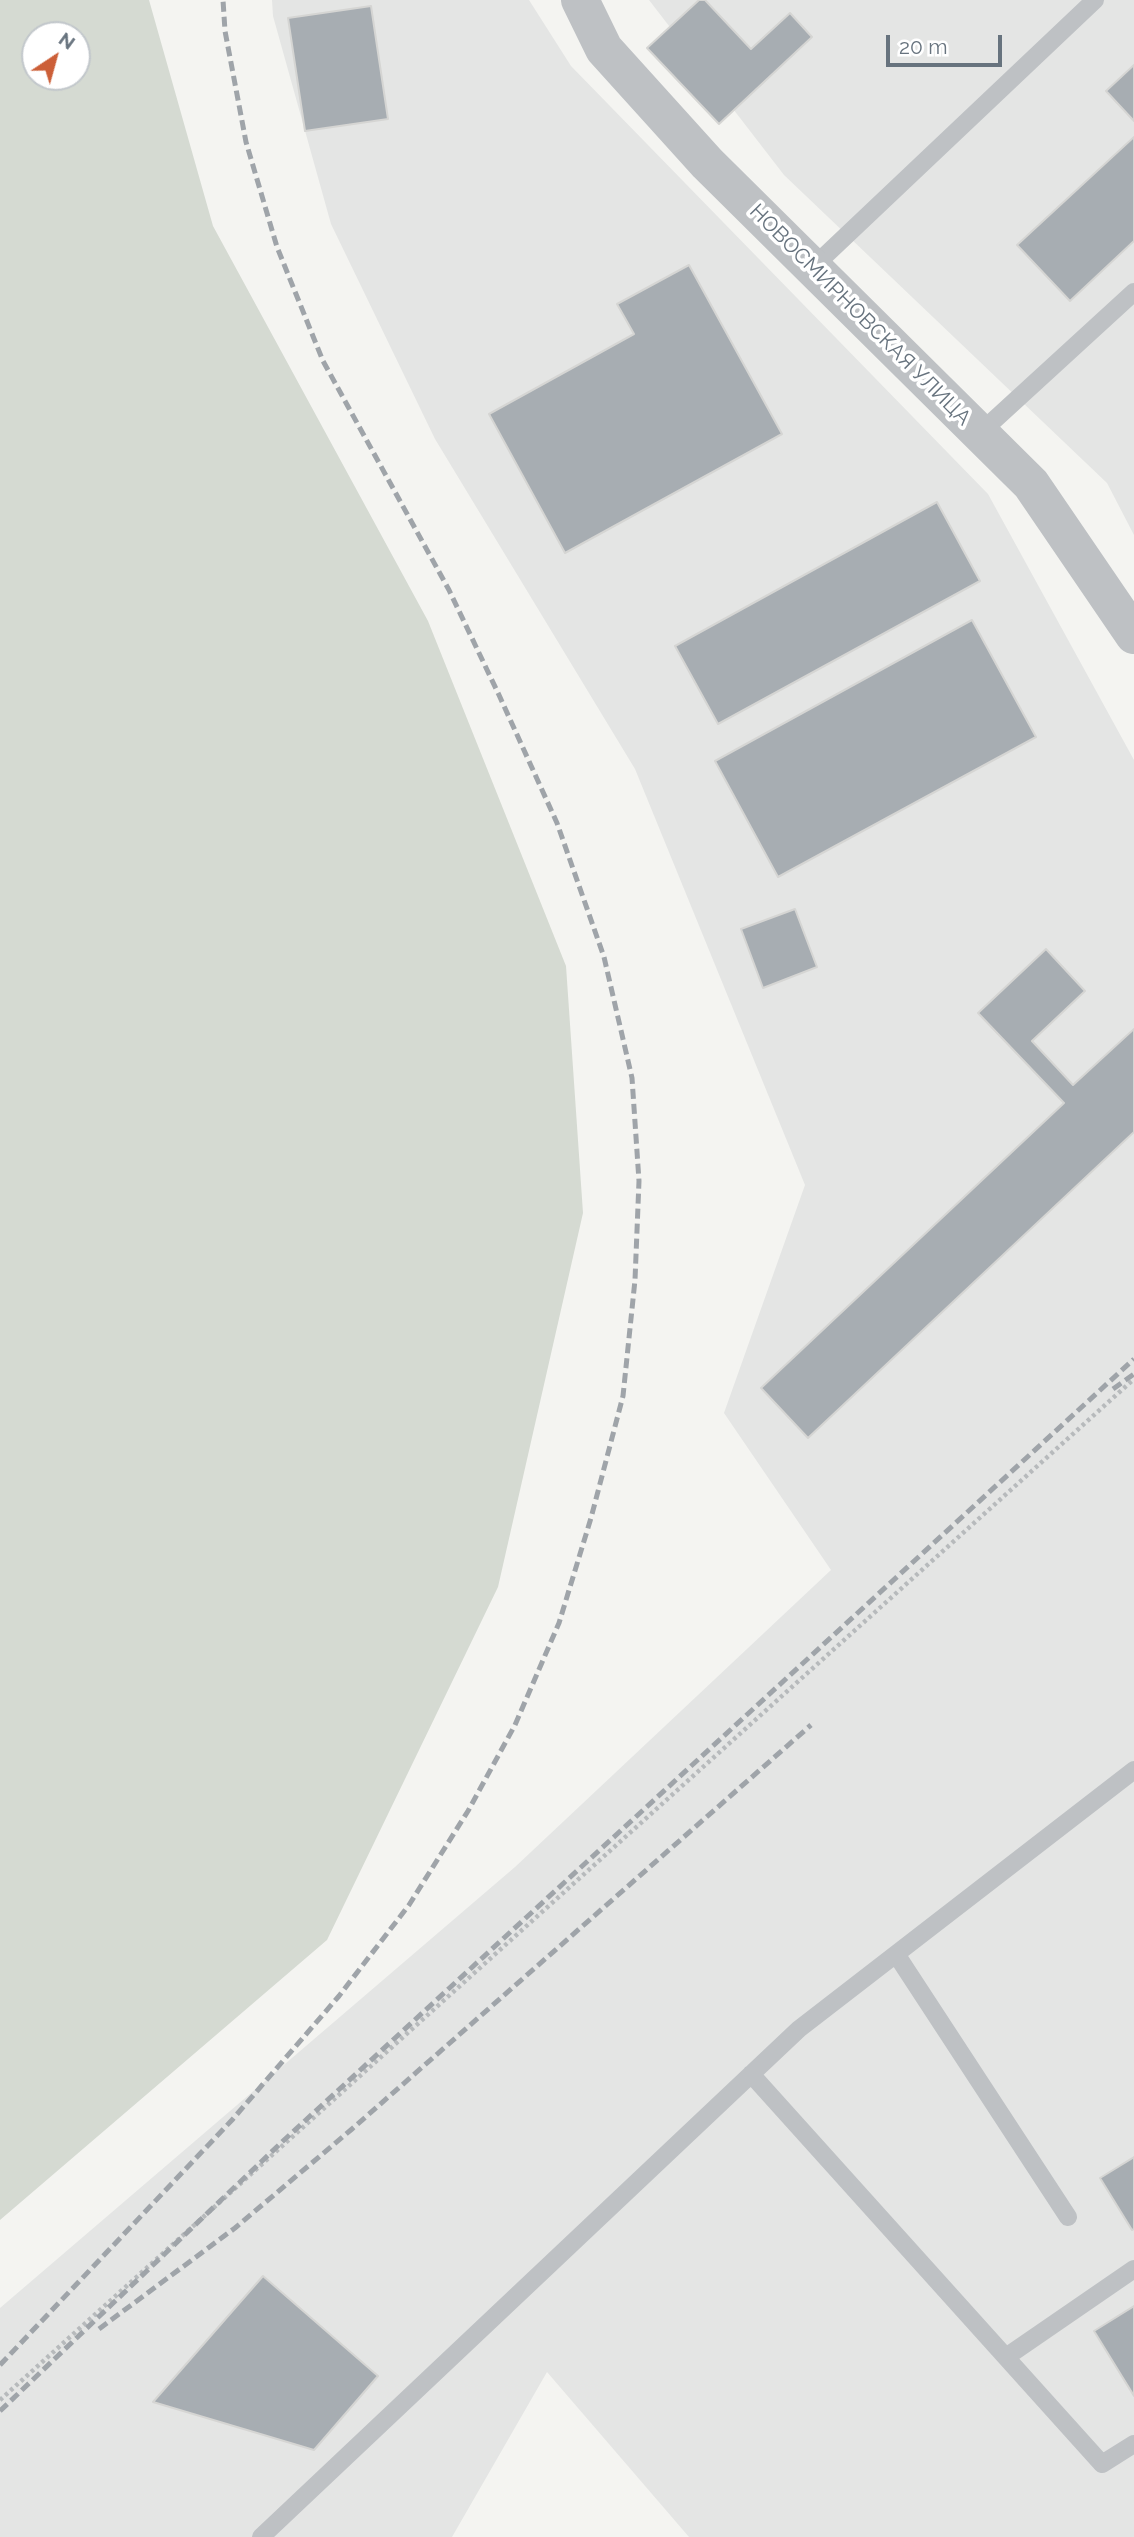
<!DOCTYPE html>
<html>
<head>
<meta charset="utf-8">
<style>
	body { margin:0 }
	#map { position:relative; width:1134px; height:2537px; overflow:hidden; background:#f4f4f1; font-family:Raleway,sans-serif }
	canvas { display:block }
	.north { position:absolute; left:21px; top:21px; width:70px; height:70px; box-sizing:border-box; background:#fff; border:2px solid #c2c7cb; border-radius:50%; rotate:36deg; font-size:19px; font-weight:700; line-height:28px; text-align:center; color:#67737e }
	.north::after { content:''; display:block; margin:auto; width:24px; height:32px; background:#cc5f38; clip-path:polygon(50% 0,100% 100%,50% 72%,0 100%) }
	.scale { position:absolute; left:886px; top:35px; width:116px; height:32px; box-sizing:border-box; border:4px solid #67737e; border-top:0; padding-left:9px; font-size:21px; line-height:24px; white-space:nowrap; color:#67737e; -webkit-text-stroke:5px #fff; paint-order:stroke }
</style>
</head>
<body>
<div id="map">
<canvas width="1134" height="2537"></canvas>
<div class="north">N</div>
<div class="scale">20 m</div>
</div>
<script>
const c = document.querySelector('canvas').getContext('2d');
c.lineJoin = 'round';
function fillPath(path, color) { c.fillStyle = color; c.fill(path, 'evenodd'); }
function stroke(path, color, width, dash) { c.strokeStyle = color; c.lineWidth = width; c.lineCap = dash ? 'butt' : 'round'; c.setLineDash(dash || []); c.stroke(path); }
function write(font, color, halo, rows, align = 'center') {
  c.font = font + ' Raleway,sans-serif'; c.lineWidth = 7; c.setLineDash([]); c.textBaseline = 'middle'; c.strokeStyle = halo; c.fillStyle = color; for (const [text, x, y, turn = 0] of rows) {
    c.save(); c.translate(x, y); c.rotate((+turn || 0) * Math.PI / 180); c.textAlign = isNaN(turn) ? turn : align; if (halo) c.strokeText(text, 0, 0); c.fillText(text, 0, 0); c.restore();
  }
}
fillPath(new Path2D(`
	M272,0H529L571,66L988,494L1134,760V2537H689L547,2372L452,2537H0V2308L515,1867L831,1570L724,1413L805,1185L635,769L435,439L331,224L273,16Z
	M649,0H1134V535L1107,483L784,175Z`), '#e4e5e4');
fillPath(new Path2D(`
	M0,0H149L213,226L428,621L566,966L583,1213L498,1587L327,1940L0,2220ZM77,35V77H35V35Z`), '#d5dad2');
const building = new Path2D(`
	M699,0H705L751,49L790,13L812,37L719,124L647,48Z
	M371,6L388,119L305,131L288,18Z
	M1134,65V121L1106,91Z
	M1134,137V241L1070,301L1017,245Z
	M689,265L782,434L565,553L489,414L634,334L617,304Z
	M937,502L980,581L718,724L675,646Z
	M972,620L1036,737L778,877L715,761Z
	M795,909L817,967L763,988L741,929Z
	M1046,949L1085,991L1032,1041L1073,1085L1134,1029V1132L808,1438L761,1388L1064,1103L978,1013Z
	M1134,2157V2229L1132,2230L1100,2178Z
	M263,2276L378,2376L314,2450L153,2402Z
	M1134,2306V2396L1094,2331Z`);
fillPath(building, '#a7adb2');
stroke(building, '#d5d5d3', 2);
stroke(new Path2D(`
	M0,2400L1134,1379`), '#b7babc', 4.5, [3.5, 3.5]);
stroke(new Path2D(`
	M812,268L1095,0
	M980,433L1134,292
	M896,1954L1068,2217
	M751,2074L1102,2464L1134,2444
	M1006,2357L1134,2269
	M261,2537L799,2029L1134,1770`), '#bec1c4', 18);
stroke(new Path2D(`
	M580,0L604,49L707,163L1031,484L1134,635`), '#bec1c4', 38);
stroke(new Path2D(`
	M1113,1389L1134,1374
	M99,2329L235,2228L352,2129L811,1725
	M0,2365L232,2120L339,1996L409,1905L468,1811L515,1725L559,1623L591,1518L623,1396L635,1280L639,1181L632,1078L604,957L557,823L499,695L449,590L323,361L277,247L246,142L225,31L223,0
	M0,2411L283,2141L1134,1359`), '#9fa4a9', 5, [10, 5]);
write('21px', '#67737e', '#fff', [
	["НОВОСМИРНОВСКАЯ УЛИЦА",860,315,45]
]);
</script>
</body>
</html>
